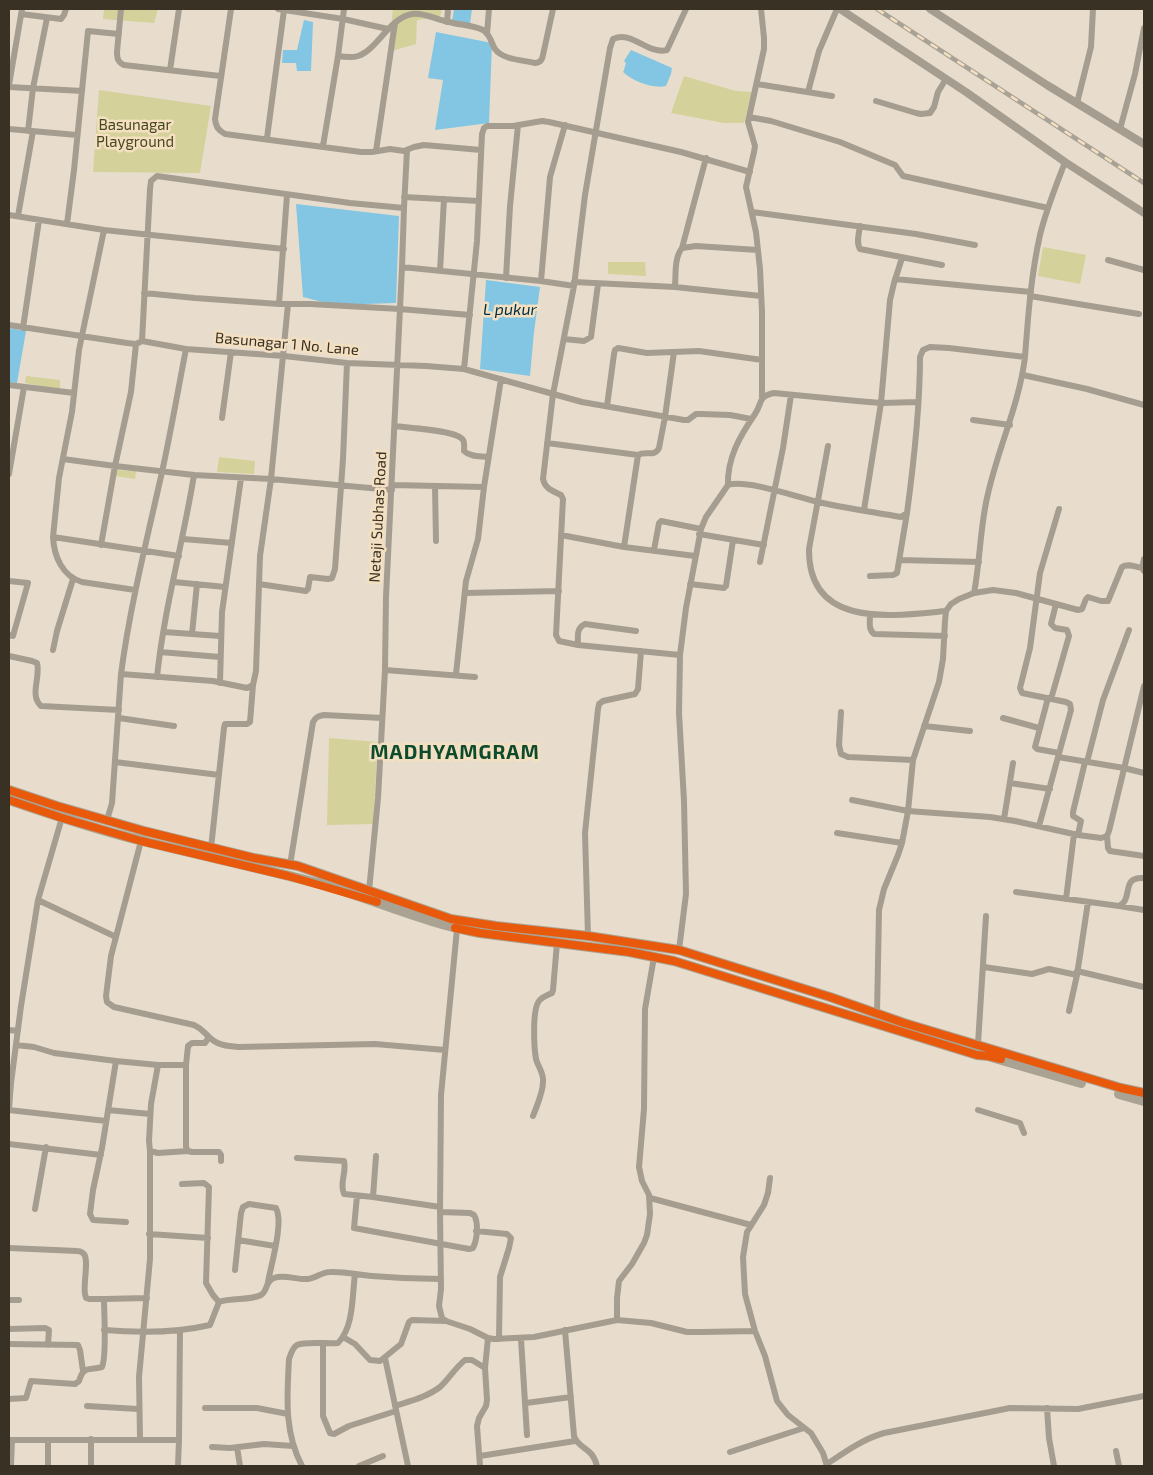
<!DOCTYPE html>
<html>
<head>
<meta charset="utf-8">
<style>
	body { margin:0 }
	#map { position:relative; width:1153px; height:1475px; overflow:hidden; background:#e8ddcc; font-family:"Exo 2",sans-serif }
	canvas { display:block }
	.frame { position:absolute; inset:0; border:10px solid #393124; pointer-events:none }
</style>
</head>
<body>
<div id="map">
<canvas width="1153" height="1475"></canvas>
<div class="frame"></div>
</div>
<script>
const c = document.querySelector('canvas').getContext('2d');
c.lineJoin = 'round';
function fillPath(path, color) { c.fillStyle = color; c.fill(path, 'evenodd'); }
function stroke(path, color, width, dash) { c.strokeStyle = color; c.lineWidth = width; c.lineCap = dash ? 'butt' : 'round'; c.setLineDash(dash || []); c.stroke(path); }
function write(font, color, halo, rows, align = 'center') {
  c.font = font + ' "Exo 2",sans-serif'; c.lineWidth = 5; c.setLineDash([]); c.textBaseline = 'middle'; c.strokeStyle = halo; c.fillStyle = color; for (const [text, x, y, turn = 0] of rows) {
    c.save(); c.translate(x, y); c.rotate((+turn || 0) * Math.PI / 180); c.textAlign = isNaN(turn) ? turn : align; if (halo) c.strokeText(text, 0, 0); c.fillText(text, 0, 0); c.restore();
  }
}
fillPath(new Path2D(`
	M104,9H158L154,23L103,19Z
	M393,9H442L440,17L417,20L416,44L388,52Z
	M684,76L736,91L752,92L744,123H724L671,113Z
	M99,90L211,106L200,173L93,172Z
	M1043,247L1086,255L1080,284L1038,276Z
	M608,262H645L646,276L608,274Z
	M26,376L60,380V390L25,383Z
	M219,457L255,461L254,474L217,472Z
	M116,470L136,471L135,479L115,476Z
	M329,738L378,742L373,824L327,825Z`), '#d4d19a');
fillPath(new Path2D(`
	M454,9H472L470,24L452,22Z
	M304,20L313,22L311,71H297L296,63H282L283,50H297Z
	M436,32L492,43L489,123L435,130L443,80L428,78Z
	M631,50L672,68L671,74L666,86C653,89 632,81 623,72L624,70L626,63L624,61Z
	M296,204L399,216L396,303L334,305L303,297Z
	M486,280L540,287L534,332L530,376L480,369Z
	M9,328L26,331L17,383L9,382Z`), '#82c6e4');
stroke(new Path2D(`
	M121,9L117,52C117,59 118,62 124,65L220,76
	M231,9L215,119C216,127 218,130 225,134L361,152H372L390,149L404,151L414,147L424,145L481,150
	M278,9L343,19L388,29
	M761,9L764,38V49L748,122L755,146L754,152L746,187L756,232L760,269L762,312V397
	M21,14L61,19L64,15L66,9
	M447,22L448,9
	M487,34L489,9
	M338,56C344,57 352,58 358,56C377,50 389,18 412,14C424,12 437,20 449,22C460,25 473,25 483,30C491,35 491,43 495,49C503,60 523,60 535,63C541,62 542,60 543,55L553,9
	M170,70L179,9
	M757,84L832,96
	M9,85L22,9
	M9,87L82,91
	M808,92L819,51L837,9
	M876,101L916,113L921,114L930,113L934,107L938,92L946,79
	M1077,103L1091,47L1093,9
	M749,117L771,121L840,142L895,165L903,176L1048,208
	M565,125L550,177L541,281L574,286
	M9,129L77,135
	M1120,129L1135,74L1144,28
	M28,131L33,88L47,18
	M267,138L284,10
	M323,146L338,56L344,9
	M376,151L395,23
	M404,197L479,201
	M752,212L916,234L975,245
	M9,215L104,230L284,249
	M18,216L33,131
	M67,224L74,170L88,31L119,34
	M860,226C859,233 856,243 860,249L942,265
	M104,230L79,350L72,412L59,478L53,537L179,556
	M682,248L706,158
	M1108,260L1144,270
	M402,267L541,281
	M440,271L444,199
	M506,278L510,206L518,125
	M895,279L1031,292
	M574,282L675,287L761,296
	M675,287C676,275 674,258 682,248L696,246L758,250
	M144,293L195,298L279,304H310L400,309L470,315
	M1030,296L1139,314
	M279,304L287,195
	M9,325L127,343L136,344L142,341L186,349L284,356L347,363L426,366L464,369L582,402L684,420H688L696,414H701L730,415L751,419
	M23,328L39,220
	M564,339L584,341L591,337L598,284
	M142,341L150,189L151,181L157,176L350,203L404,208
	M464,369L477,241L482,134L484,128L487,126H513L542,121L549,122L681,152L750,172
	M1023,375L1087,389L1144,405
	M9,385L74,393
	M607,406L614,354L615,350L618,348L647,353L699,351L762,360
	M222,418L231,352
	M973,420L1010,425
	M395,426C407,428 457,430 463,440C465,443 464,448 464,451C470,457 480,456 488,457
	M547,443L638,455
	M828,446L809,549C808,629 892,616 946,611
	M63,459L115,466L131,392L136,344
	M9,474L24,387
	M392,485L484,487
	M728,485C727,458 740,436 755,414C763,402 757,397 774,393L857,401L881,403L918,402
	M435,486L436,541
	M864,510L881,403L890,300L894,283L902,258
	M699,534L764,545
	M561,535L624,547L695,556
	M53,537C54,556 62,576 82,582L135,590
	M183,539L232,543
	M101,545L115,466L194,475L271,479L392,490
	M624,547L638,455C646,450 654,458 659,448L665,417L674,352
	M654,550L659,523L661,521L701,529
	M900,560L979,562
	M760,562L783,448L791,395
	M1144,571L1142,568L1144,559
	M870,576L893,575L897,573L907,513
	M9,581L28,583L13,636L9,635
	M174,582L225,587
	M259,584L306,591L308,589L310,577L328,579L332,578L335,569L343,459L347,363
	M690,584L724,588L726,586L733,540
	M465,593L559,591
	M974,593C980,562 980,529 987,498C997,450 1019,406 1025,357
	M870,614C870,622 868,629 874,634L945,636
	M164,632L220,636
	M192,634L197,584
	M578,645C578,637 576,628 585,624L636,631
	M53,650L57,631L73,579
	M160,652L220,657
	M680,655L578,645L559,641L556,635L563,499L561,495C553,491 545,489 543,479L553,394L574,286L585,195L610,48L613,39C632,30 648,55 667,50L686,9
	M9,656L32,661L37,663C41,677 29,695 41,706L119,710
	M385,670L475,677
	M121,674L213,681L247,688L253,685L256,671L260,556L271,479L288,304
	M456,674L466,581L478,539L484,487L501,379
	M157,677C164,609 183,543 194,475
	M220,683L222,612L241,478
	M1048,698L1035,747L1037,749L1059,753
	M1051,699L1069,636L1067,630L1055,628L1051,624L1056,604
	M841,712L839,745L841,754L848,757L913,760
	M119,718L174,726
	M1003,718L1039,728
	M924,726L970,731
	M1058,757L1124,768L1144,773
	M115,762L219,775
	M1087,762L1103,700L1129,630
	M1010,783L1050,789
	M852,800L908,811L990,817L1015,821L1078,835L1101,838L1107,836L1109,831L1144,686
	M1004,819L1013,763
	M107,820L112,803L121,674C130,606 147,539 162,472C171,431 178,390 186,349
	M1039,826L1071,710L1070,704L1066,702L1022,693L1020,688L1030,648L1040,573L1059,509
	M837,833L902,843
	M1078,835L1081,821L1073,816V812L1085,762
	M1107,836L1108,848L1110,851L1144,856
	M141,841L111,956L106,996L107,1002L114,1007L194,1025C205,1030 205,1035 214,1041C221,1046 229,1046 238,1047L375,1044L445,1050
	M211,848L224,728L225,724H247L250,722L253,685
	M290,865L313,722C316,717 318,716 324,715L382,718
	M369,891L378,798L385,670L386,597L402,267L404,208L407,150
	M1016,892L1119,906C1134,899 1120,876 1144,878
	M1066,899L1074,834
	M38,900L116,937
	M1119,906L1144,910
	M457,929L441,1095L440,1212L441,1289L439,1306L442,1318L446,1321L470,1329L488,1338L494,1339L534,1337L617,1320L651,1323L687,1332H702L755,1331
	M588,936L585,833L598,709L599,704L603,701L635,694L638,689L641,651
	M679,950L686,894L684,801L679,713L680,655L686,608L701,529L706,517L728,485C746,479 797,497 818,502C845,508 873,512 901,517L907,513C914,461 920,409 920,357L923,350L930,347L949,348L1025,357C1028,317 1031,275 1040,235C1046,210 1056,186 1065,162
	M984,967L1032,974L1049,969L1077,975
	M1077,971L1144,987
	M1069,1011L1077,975L1088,902
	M877,1014L879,910L884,889L898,855L902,843L908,811L913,760L939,682L943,659L945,621L946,611L951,604L959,599L974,593L993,590L1016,593L1078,610L1082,609L1086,599L1088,597L1101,601H1108L1122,567C1128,563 1136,567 1142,568
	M9,1030L18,1031
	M209,1037L205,1043H192L188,1046L186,1065V1147L188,1151L192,1152H219L221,1155V1161
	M978,1044L986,916
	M16,1045L34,1047L54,1053L116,1061L158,1065H186
	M116,1061L102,1148L93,1190L90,1214L93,1220L126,1222
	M158,1065L151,1104L149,1141L150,1151L158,1153L188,1151
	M9,1109L11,1083L21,1006L38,900L63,814
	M9,1110L106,1121
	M108,1110L150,1114
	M978,1110L1020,1123L1024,1133
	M533,1116C537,1105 543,1093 543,1082C544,1073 538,1067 536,1059C534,1048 532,1010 539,1001C542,997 548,995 552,993L553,990L557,943
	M9,1144L101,1155
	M376,1156L373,1197L440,1207
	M297,1158L344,1161C347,1172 339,1183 344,1194L373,1197
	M770,1178L768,1193L764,1205L747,1232L743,1257L745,1294L755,1331L765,1356L777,1401L788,1415L811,1433L823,1453L827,1466
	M182,1184L204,1183L209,1187L206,1283L213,1295L219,1302
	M357,1196L354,1228L469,1249L473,1248C477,1240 479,1223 474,1215L470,1213L440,1212
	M650,1198L751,1225
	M35,1209L46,1147
	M476,1231L507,1234L511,1238L509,1248L500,1277L499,1339
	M149,1234L208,1238
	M238,1240L275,1246
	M9,1248L77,1251C79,1251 82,1252 84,1254C89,1260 83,1285 85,1294L86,1298L89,1299H104C104,1314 107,1356 102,1367C88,1371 84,1365 79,1381L75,1384L31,1381L26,1398L9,1399
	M235,1270L241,1213L243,1207L249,1204L276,1208C284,1222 271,1265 268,1282
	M104,1299L147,1298
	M9,1300H19
	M617,1320V1298L619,1281L632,1264L644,1243L647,1235L650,1214L649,1195L642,1181L639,1167L644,1109L645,1009L654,957
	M9,1329L45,1328L49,1330L48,1345
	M104,1330C139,1333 176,1333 210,1325L219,1302C232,1297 250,1301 261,1295C268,1291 265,1281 274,1278C284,1274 297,1280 308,1279C316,1278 322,1272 330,1272C344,1271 358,1275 372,1276C395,1278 418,1279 441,1279
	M565,1330L574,1436C579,1450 592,1446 597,1466
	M343,1337L355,1344L370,1360L380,1361L401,1344L409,1322L412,1320L446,1321
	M521,1339L527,1435
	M9,1344L78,1345L80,1350L83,1371
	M323,1344V1416L330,1433L334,1434L349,1426L396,1411
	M385,1358L408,1466
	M526,1403L571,1397
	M87,1406L138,1409
	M395,1406C410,1401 427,1397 440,1387C449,1379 455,1368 465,1360H472L485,1368
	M205,1408H257L288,1414
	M1047,1408L1049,1438L1054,1466
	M140,1439L139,1377L150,1259V1151
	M9,1440H179L180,1330
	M212,1447L230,1448L264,1444L293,1446
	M237,1447L240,1466
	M1116,1451L1119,1466
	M730,1452L804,1428
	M480,1456L575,1441
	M827,1464C845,1452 863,1439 884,1433L1010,1408L1078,1409L1144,1396
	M11,1466L12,1440
	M48,1466V1440
	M91,1466V1439
	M178,1466L179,1440
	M302,1466C284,1432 287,1397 289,1359C291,1354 292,1348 297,1345C305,1341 328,1344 338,1343C354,1327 352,1296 355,1274
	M359,1466L383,1456
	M480,1466L477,1426L479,1418L486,1406L487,1400L485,1368L488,1338`), '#a59d90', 6);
stroke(new Path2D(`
	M840,9L966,92L1065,162L1144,213
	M930,9L1047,85L1144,144`), '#a59d90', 8);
stroke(new Path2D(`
	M9,790L57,806L144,831L254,858L298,866L451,919L496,926L588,936L679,950L830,997L904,1023L1121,1088L1144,1093
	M9,800C53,815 98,830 143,841C202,856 262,868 320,884C374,899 425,923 480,933L629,952L674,961L977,1055L988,1056L1081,1083
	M1119,1094L1144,1101`), '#aaa292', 10);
const rail = new Path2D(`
	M877,9L1144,183`);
stroke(rail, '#a9a296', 4.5);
stroke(rail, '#f4e0c0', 2.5, [8]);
stroke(new Path2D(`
	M9,790L57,806L144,831L254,858L298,866L451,919L496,926L588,936L679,950L830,997L904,1023L1121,1088L1144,1093
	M9,800L62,818L141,841L288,876L377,902
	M455,928L480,933L629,952L674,961L977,1055L988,1056L1001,1059`), '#e8590c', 8);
write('15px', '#464820', '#f4e0c0', [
	["Basunagar",135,125],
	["Playground",135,142]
]);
write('15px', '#393124', '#f4e0c0', [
	["Basunagar 1 No. Lane",287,344,5],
	["Netaji Subhas Road",378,517,-87]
]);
write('italic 16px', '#002f43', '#f4e0c0', [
	["L pukur",510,310]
]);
c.letterSpacing = '1px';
write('bold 20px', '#0d4b2c', '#f4e0c0', [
	["MADHYAMGRAM",455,752]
]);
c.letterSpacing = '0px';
</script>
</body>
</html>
